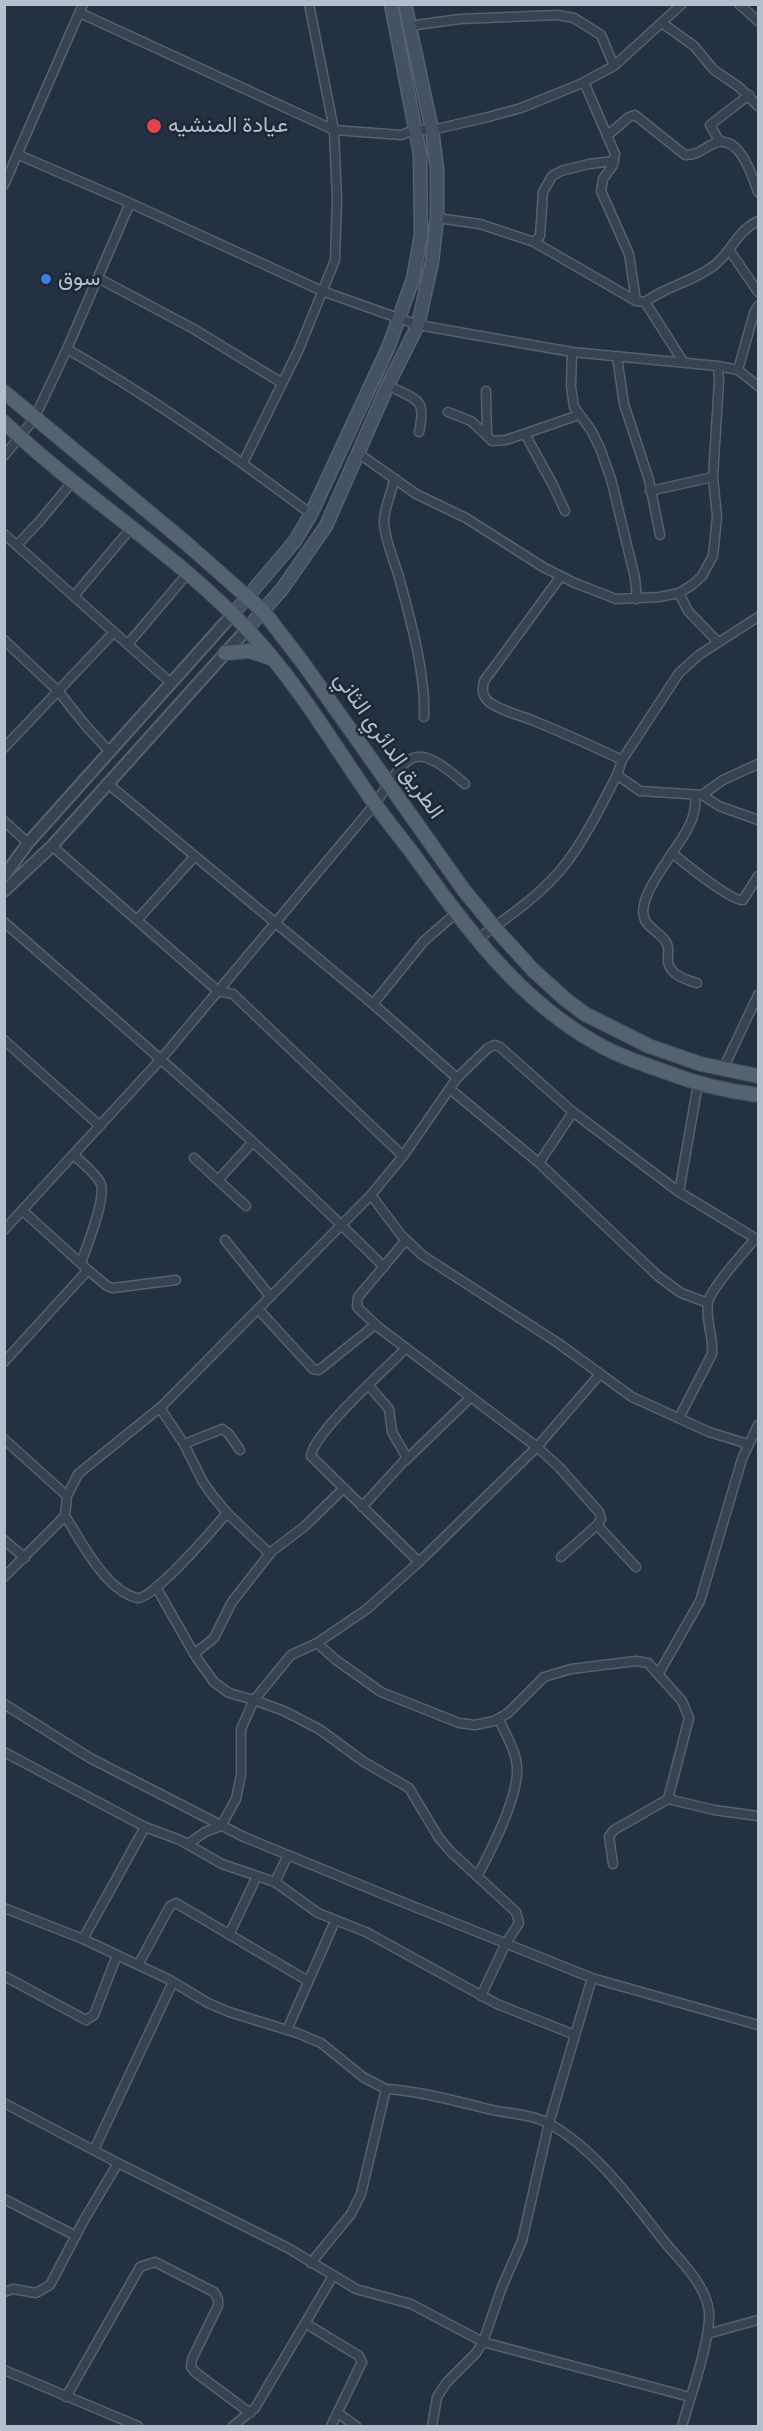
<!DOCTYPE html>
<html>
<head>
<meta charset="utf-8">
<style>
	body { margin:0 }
	#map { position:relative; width:763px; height:2431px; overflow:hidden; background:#233142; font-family:Signika,sans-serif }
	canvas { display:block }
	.frame { position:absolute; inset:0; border:6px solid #b4becc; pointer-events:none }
</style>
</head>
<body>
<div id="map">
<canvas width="763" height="2431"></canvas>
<div class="frame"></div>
</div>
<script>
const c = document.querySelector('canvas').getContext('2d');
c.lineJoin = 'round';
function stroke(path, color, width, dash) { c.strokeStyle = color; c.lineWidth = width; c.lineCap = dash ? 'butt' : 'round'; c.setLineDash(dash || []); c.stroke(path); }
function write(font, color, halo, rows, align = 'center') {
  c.font = font + ' Signika,Vazirmatn,sans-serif'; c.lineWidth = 5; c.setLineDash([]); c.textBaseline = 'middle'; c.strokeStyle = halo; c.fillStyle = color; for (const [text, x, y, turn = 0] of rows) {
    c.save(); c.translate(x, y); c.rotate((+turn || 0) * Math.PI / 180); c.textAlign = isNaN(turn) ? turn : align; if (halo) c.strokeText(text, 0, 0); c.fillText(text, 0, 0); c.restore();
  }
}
const minor = new Path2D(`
	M739,4L758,21
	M80,13L334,130L401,135L415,130H432L488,117L521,108L580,84L614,66L682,4
	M662,23L694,46L714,70L739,87L758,106
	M409,26L460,19L557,15L574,18L601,35L614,66
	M584,82L615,154L613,165L603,179L601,191L629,254L636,301
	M607,136L629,117L635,115L685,155C698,155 701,150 711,145C738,129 752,175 758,192
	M720,142L710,125L749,95
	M19,155L130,203L322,291L418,325L572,352L718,366L738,370L758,386
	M4,185L83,4
	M437,218L480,224L534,242L636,301L645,302L684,363
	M534,242L540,236L543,192L552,176L561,171L589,164L614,161
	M730,251L758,292
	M98,278L192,328L282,383
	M645,302C666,286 692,282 712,267C732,253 735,232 758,221
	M67,349C153,398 232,455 311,514
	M572,352L571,387L574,407L591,430L600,448L611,479L635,578L637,599
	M617,357L624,404L649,480L660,535
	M738,370L754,313L758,306
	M388,385C416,401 427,396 419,432
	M448,412L471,421L487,436L486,391
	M525,434L553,485L565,511
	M487,436L492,441L506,440L579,415
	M358,453L416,494L466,518L543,567L575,583L616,599L659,597L679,593L692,585L702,576L713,556L717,517L713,477L719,381L718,366
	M4,456L34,419L67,349L130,203
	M243,463L299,349L335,260L337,200L334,130L309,4
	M394,479C392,494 383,509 384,524C386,544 395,562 400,581C411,621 426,676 424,717
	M650,491L713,477
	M4,534L171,683
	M17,545L39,522L73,481
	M561,576L484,681C482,690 482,696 489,702C501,711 519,715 532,720C563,733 593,746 622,760
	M679,593L688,611L718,642
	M74,596L132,527
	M4,640L58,691L86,726L110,752
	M128,644L188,573
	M4,748L114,632
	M617,775L622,760L679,673L699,655L758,617
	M695,795C698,817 684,836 672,853C683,862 732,902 743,900L758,876
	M702,795L719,806L758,820
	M4,821L28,843
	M52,846L218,991L233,994L403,1156
	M672,853C663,868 636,902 645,920C650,930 663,934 667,944C670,951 667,955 668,962C670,975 687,980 697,983
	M137,920L195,856
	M4,922C133,1035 263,1146 384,1267
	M476,940C508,917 543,894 567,862C587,835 602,804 617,775L640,791L702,795L723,780L758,764
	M373,1004L424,941L455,914
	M4,1040L100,1126
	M723,1069L758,995
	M457,1078L488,1048L495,1045L500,1047L573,1112L679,1192L758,1240
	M450,1089L539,1163L658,1276L681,1293L708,1303
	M74,1155C82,1163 94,1172 100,1182C108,1195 86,1248 81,1263
	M194,1158L246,1206
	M539,1163L573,1112
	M218,1180L252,1143
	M679,1192L698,1084
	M371,1195L401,1235L422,1255L558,1343L632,1397L709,1432L748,1444
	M4,1230L161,1059L375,804C409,754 412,738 465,784
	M225,1240L270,1296
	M406,1240L358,1297L357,1307L378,1327L537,1447L559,1467L599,1512L601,1519L597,1525L561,1557
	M88,1270L107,1286L113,1288L176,1280
	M258,1309L313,1369L319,1370L375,1325
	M406,1348C386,1369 314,1432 311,1456L419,1562
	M4,1362L88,1270L22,1210
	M160,1408L184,1444L203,1482L213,1496L227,1513L270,1554
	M679,1418L712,1354C714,1337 705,1320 708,1303C710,1289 745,1251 755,1239
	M4,1439L67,1496
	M184,1444L222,1429L228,1433L240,1450
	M405,1461L471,1397
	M362,1507L404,1461L406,1456L392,1432L389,1409L369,1386
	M65,1516C82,1542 105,1590 137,1598C151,1602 216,1526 227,1513
	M597,1525L636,1567
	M4,1540L25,1558
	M4,1577L65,1516L67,1496L78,1474L162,1406L371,1195L403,1156L457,1078L373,1004L107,783
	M156,1587L196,1657L214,1682L229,1693L254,1700L284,1711L319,1729L364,1762L409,1788L439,1838L451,1852L516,1912L519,1923L506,1943L481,1996
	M317,1643L336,1660L381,1692L459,1723L475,1725L494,1721L508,1713L544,1677L571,1669L636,1661L648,1663L682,1701L689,1718L668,1799L714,1810L758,1816
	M194,1654L214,1638L232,1602L271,1552L305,1526L344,1488
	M659,1673L700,1601L742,1459L758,1425
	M4,1704L90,1758L244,1837L395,1899L592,1978L758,2025
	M4,1752L145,1827L180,1840L222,1864L275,1882L318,1913L366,1932L497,2004L575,2035
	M188,1844L205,1832L221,1826L236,1799L241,1775V1729L254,1700L291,1655L317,1643L367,1609L419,1562L537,1447L600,1374
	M613,1864L609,1836L614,1830L668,1799
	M478,1875C492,1848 519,1796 517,1767C516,1750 505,1734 499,1719
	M275,1882L288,1855
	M4,1908L83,1939L168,1979L208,2003L229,2012L297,2033L321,2043L363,2077L386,2089L361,2194L351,2214L311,2263
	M229,1935L257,1876
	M83,1939L145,1827
	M138,1965L170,1906L176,1903L308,1981
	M4,1976L86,2020L94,2015L117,1955
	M287,2030L335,1921
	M386,2089C419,2091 451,2100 484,2108C505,2114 530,2113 550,2124C596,2150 631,2199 663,2240C680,2261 706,2284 709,2312C711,2339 690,2398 682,2426
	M4,2103L118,2163L288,2248L356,2289L411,2304L483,2342L690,2397
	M94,2150L173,1982
	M4,2199L76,2236
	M4,2292L13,2289L36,2293L50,2285L84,2220L118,2163
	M305,2323L359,2356L362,2362L331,2426
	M707,2334L758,2320
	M4,2370L138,2426
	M66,2397L140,2267L155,2262L214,2292L218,2299V2306L192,2359L191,2367L195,2372L250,2413
	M338,2413L356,2426
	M233,2426L255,2408L333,2276
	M432,2426L437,2397L447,2382L476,2353L483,2342L502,2287L522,2241L549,2123L592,1978`);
const tertiary = new Path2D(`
	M4,876L28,843L232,615
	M4,891L52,846L247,629`);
const secondary = new Path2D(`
	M232,615L295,541L311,514L388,348L413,279L421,235L420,154L391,4
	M247,629L282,589L326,526L388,385L418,325L432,262L437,218V169L432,130L405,4`);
const primary = new Path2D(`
	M4,392L186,543L263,611L303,663L463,889L494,927L533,970L565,999L585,1014L649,1046L701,1064L758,1076
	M4,422C84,499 182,556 257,640C302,690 336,749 375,804C388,823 403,840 416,858C466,928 519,1000 596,1043C617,1055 640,1063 663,1071C694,1083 725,1091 758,1095
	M225,653L249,651L271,658`);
stroke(minor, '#55616f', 11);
stroke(tertiary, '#55616f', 14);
stroke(secondary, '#55616f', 15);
stroke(primary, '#414c5a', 16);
stroke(minor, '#374351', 8);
stroke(tertiary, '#374351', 10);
stroke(secondary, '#455265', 12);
stroke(primary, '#556271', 14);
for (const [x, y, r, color] of [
	[154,126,8,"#e0444e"],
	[46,279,6,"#3f7fe0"]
]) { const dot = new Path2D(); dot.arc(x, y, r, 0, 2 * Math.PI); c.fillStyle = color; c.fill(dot); stroke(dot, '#1c2836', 2); }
write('22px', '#b4becc', '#1c2836', [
	["عيادة المنشيه",168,126],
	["سوق",58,279]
], 'left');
write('22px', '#b4becc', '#1c2836', [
	["الطريق الدائري الثاني",388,746,55]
]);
</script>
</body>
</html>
